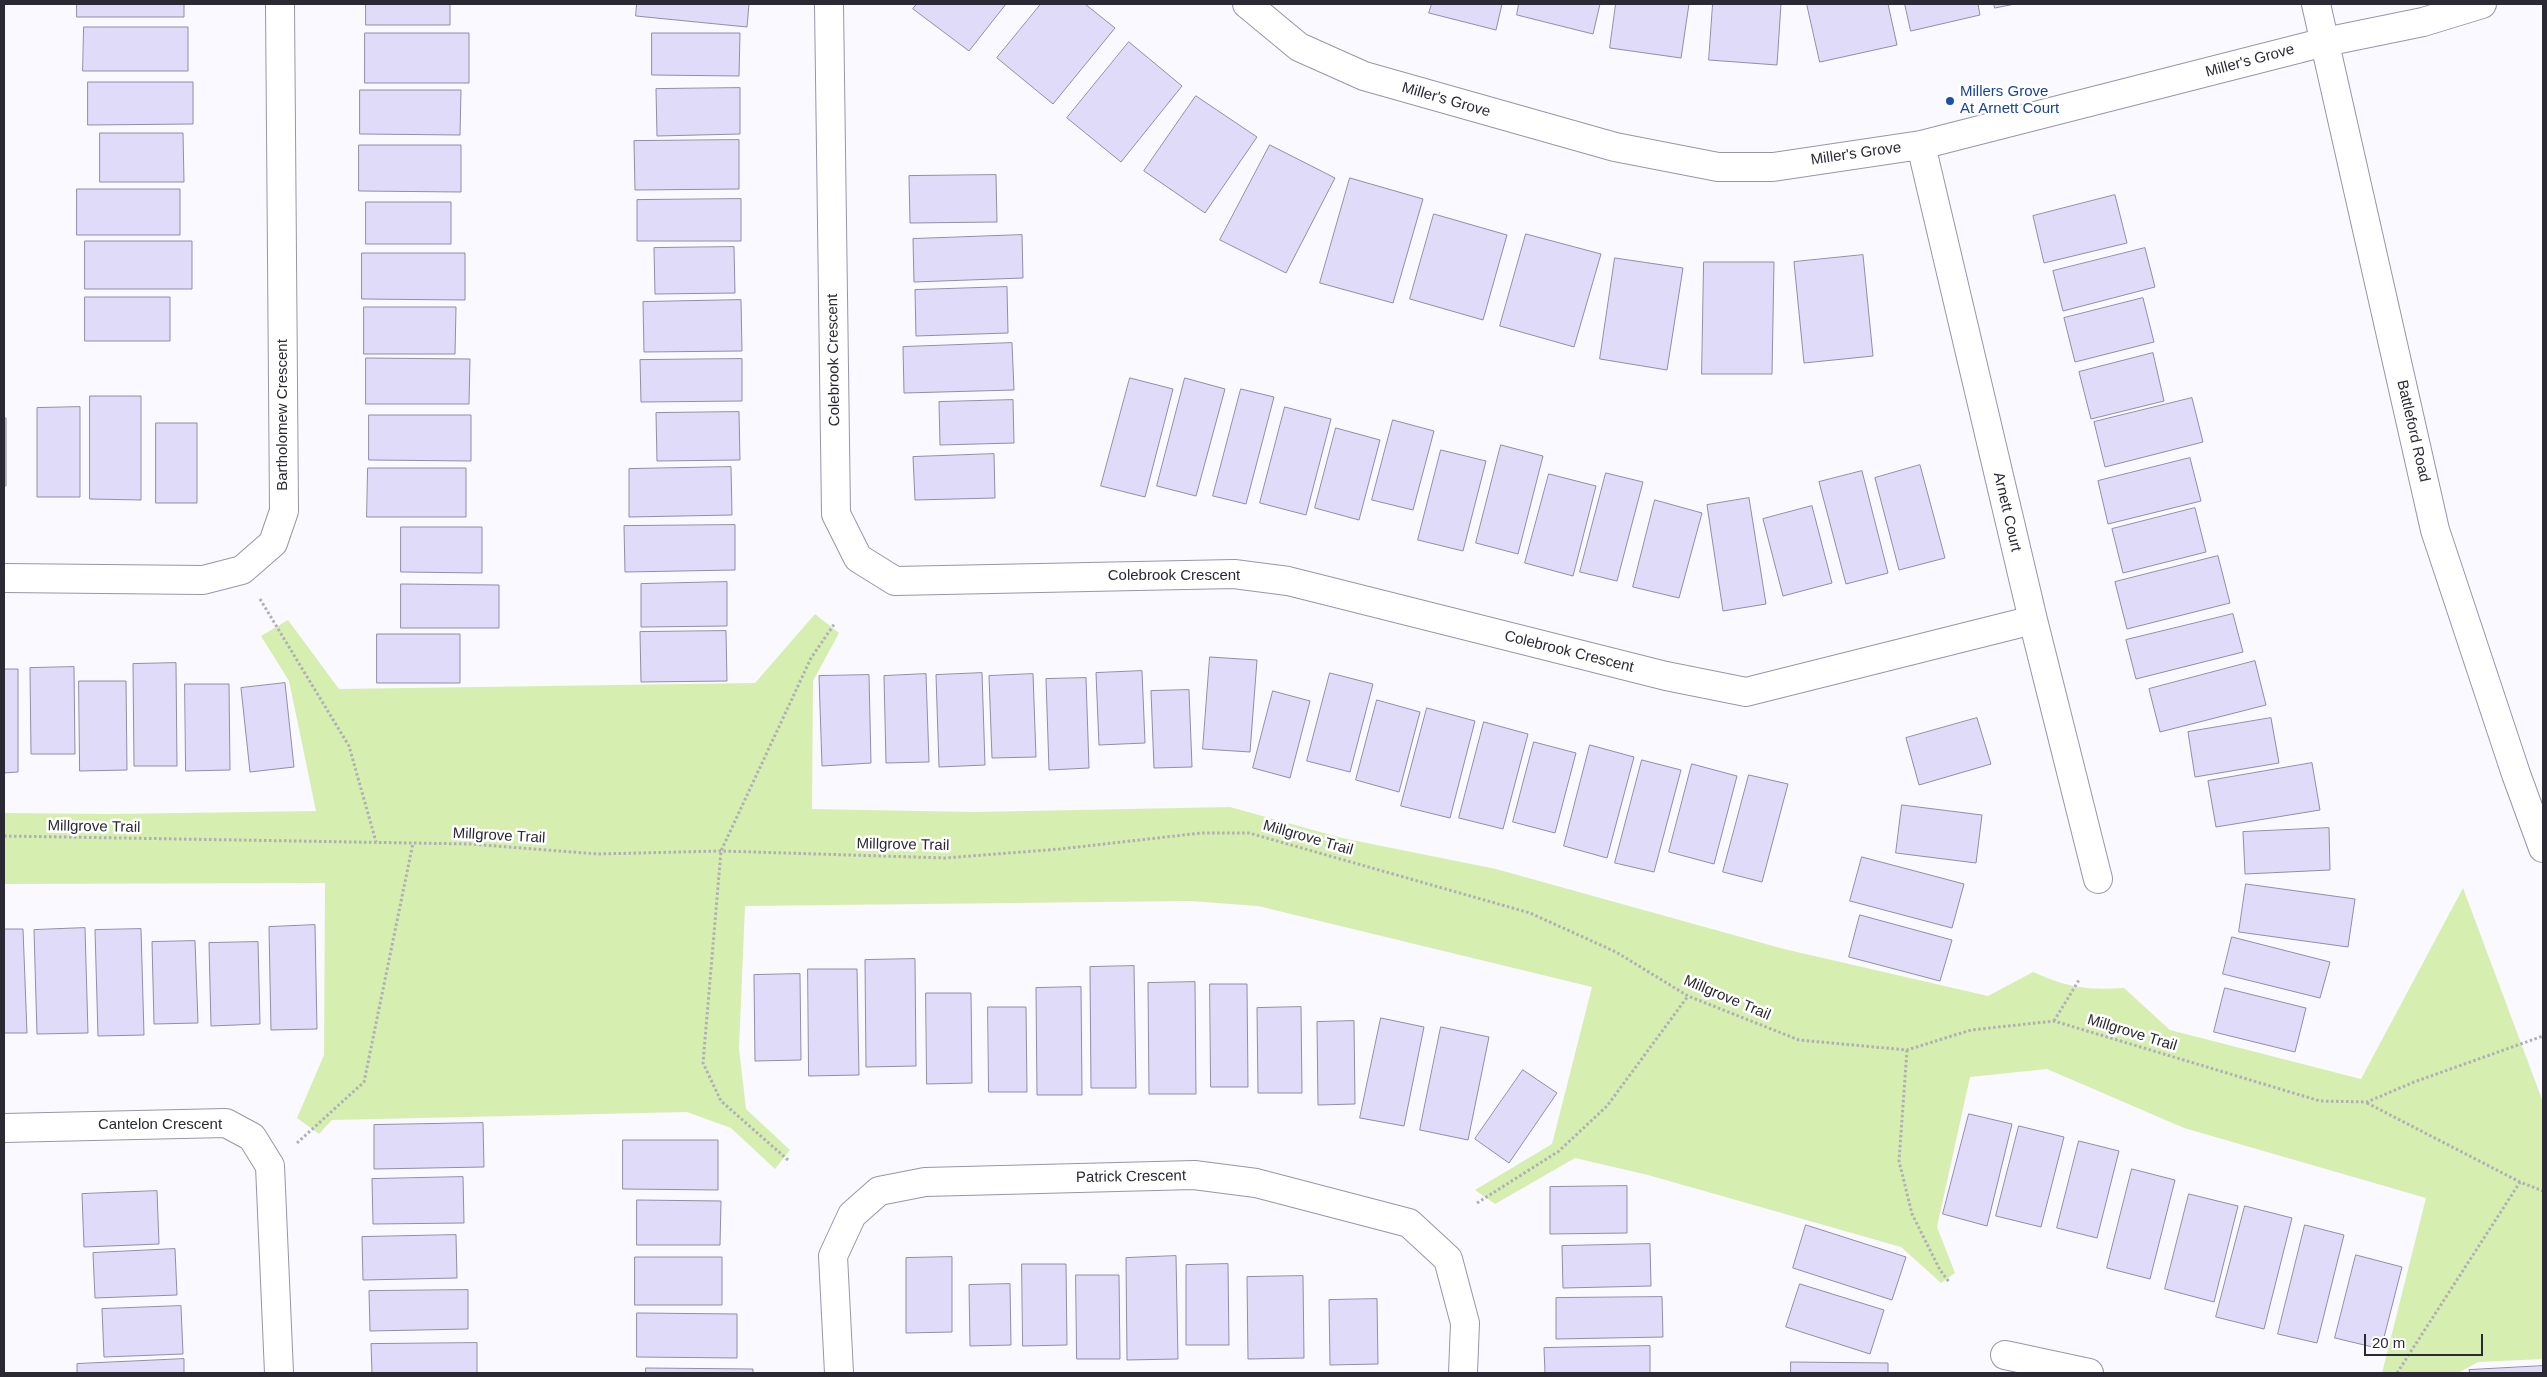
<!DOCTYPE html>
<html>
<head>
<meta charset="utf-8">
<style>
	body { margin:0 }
	#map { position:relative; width:2547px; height:1377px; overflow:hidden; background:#faf9ff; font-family:Arial,sans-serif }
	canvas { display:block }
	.frame { position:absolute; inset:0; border:5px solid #2a2934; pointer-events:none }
	.scale { position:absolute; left:2364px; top:1334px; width:119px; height:22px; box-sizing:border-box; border:2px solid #2a2934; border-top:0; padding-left:6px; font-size:15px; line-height:18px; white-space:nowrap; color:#2a2934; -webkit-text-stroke:4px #fff; paint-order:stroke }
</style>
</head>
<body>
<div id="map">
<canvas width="2547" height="1377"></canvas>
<div class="frame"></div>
<div class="scale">20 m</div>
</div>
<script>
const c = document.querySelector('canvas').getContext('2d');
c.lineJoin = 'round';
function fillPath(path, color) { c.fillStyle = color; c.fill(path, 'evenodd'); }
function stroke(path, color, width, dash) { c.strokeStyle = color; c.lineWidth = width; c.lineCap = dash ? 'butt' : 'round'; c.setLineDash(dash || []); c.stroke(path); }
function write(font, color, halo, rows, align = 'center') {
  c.font = font + ' Arial,sans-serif'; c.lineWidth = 5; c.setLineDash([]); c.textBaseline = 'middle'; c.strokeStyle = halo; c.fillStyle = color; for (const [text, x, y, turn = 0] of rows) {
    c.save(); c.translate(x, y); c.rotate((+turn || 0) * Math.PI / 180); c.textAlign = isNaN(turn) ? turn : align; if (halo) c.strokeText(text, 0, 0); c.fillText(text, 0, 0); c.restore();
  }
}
fillPath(new Path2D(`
	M815,614L839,633L813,681L812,809L975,812L1230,807L1342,838L1496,869L1784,949L1988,996L2033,972C2070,988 2084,990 2124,988L2170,1030L2361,1079L2463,888L2543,1102V1359L2478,1362L2458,1373H2382L2426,1198L2184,1128L2047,1069L1970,1077L1937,1227L1955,1273L1941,1283L1901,1247L1648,1175L1575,1158L1495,1204L1475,1190L1552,1144L1592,987L1258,906L1190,901L745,906L739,1048L746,1109L790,1150L775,1169L731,1128L687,1112L332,1120L319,1134L297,1118L324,1055L325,883L4,884V813L112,814L316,811L289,681L261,636L288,620L339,689L755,683Z`), '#d7eeb1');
const building = new Path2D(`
	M77,4H184V17H77Z
	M366,4H450V25H366Z
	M637,4H749L747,27L636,16Z
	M917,4H1006L969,51L913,9Z
	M1041,4H1085L1115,28L1053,104L997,58Z
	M1432,4H1502L1496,30L1429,13Z
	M1519,4H1600L1593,34L1517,15Z
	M1616,4H1689L1681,58L1610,48Z
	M1713,4H1781L1777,65L1709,60Z
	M1807,4H1888L1897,45L1820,62Z
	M1905,4H1978L1980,15L1911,31Z
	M1994,4H2015L1995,8Z
	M84,27H188V71H83Z
	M365,33H469V83H365Z
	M652,33H740L739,76L652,75Z
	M1129,42L1182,86L1121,162L1067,118Z
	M88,82H193V124L88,125Z
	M740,88V134L657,136L656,89Z
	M360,90H461L460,135L360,134Z
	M1196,96L1257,137L1205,213L1144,171Z
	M100,133H183L184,182H100Z
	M739,140V189L635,190L634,141Z
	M359,145H461V192L359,191Z
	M1270,145L1335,178L1286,273L1220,240Z
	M996,175L997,222L910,223L909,176Z
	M1350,178L1423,199L1393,303L1320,283Z
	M77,189H180V235H77Z
	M2115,195L2127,243L2044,263L2033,216Z
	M741,199V241H637V200Z
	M366,202H451V244H366Z
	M1434,214L1507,235L1483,320L1410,299Z
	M1526,234L1601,254L1574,347L1500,326Z
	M1022,235L1023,278L914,282L913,239Z
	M85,241H192V289H85Z
	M734,247L735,293L655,294L654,248Z
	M2145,248L2155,287L2063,311L2053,271Z
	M362,253H465V300L362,299Z
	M1863,255L1873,356L1804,363L1794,262Z
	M1615,258L1683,268L1667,370L1600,359Z
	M1704,262H1774L1772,374H1702Z
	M1007,287L1008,333L916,336L915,290Z
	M85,297H170V341H85Z
	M2143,298L2154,342L2075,362L2064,318Z
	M741,300L742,351L644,352L643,302Z
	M364,307H456L455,354H364Z
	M1012,343L1014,390L904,393L903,347Z
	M2153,353L2164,401L2091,419L2079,372Z
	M366,358L470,359L469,404H366Z
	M742,359V401L641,402L640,360Z
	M1130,378L1173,389L1145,497L1101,486Z
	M1185,378L1225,389L1196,496L1157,486Z
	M1241,389L1274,397L1246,504L1213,496Z
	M90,396H141V500L90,499Z
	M2192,398L2203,442L2105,467L2094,422Z
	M1013,400L1014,443L940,445L939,402Z
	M80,407V497H37V408Z
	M1285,407L1331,419L1306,515L1260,503Z
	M739,412L740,460L657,461L656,413Z
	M369,415H471V461L369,460Z
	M4,418H6V486H4Z
	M1393,420L1434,431L1413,510L1372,500Z
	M156,423H197V503H156Z
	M1336,428L1380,440L1359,520L1315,508Z
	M1501,445L1543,456L1518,554L1476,543Z
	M1441,450L1486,461L1463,551L1418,540Z
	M994,454L995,498L915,500L913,457Z
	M2190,458L2201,501L2108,524L2098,481Z
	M1920,465L1945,558L1899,570L1875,478Z
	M731,467L732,515L629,517V469Z
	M368,468H466V517H367Z
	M1862,471L1888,573L1846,584L1819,482Z
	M1606,473L1643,482L1617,581L1580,572Z
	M1549,474L1596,486L1573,576L1525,563Z
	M1749,498L1766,604L1723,611L1707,505Z
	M1655,500L1702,513L1679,598L1633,587Z
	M1812,506L1832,583L1783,596L1763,519Z
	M2195,508L2206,552L2123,573L2112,529Z
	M735,525V570L625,572L624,526Z
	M401,527H482V573L401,572Z
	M2218,556L2230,603L2127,629L2115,582Z
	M727,582V626L641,627V584Z
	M401,584L499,585V628H401Z
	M2233,614L2243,652L2136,679L2126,640Z
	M726,631L727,681L641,682L640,632Z
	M377,634H460V683H377Z
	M1210,657L1257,660L1250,752L1203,749Z
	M2255,661L2266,705L2160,732L2149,689Z
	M176,663L177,766H134L133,664Z
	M74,667L75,754H31L30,668Z
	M4,669H18V772L4,773Z
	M1142,671L1145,743L1099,745L1096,673Z
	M982,673L985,765L939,767L936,675Z
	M1330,673L1373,684L1350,772L1307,761Z
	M926,674L929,762L886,763L884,676Z
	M1033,674L1036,757L992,758L989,676Z
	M869,675L871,763L822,766L819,676Z
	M1086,678L1089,768L1049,770L1046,679Z
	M79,681H126L127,770L80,771Z
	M285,683L294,767L250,772L241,688Z
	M185,684H229L230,770L186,771Z
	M1189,690L1192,767L1154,768L1151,691Z
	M1273,691L1310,701L1290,778L1253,768Z
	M1377,700L1420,712L1399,792L1356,780Z
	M1427,708L1475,721L1450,818L1401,806Z
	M1977,718L1991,764L1919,785L1906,738Z
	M2271,718L2279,763L2195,777L2188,732Z
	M1484,722L1528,734L1503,829L1459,818Z
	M1534,742L1576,753L1555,833L1513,822Z
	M1590,745L1634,757L1607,858L1564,846Z
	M1642,760L1681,770L1654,872L1615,863Z
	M2312,763L2320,810L2216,827L2208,781Z
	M1692,764L1737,776L1714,864L1669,852Z
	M1749,775L1788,784L1762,882L1723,872Z
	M1902,805L1982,815L1976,863L1896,853Z
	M2329,828L2330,870L2245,874L2243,832Z
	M1862,857L1964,884L1952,928L1850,901Z
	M2246,884L2355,899L2348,947L2239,932Z
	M1860,915L1952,940L1940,981L1849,957Z
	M315,925L317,1029L271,1030L269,927Z
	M85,928L88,1033L37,1034L34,930Z
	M4,929H23L27,1033H4Z
	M141,929L144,1035L98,1036L95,930Z
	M2232,937L2330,962L2320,998L2223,974Z
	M195,941L198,1023L154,1024L152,942Z
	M258,942L260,1024L211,1026L209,943Z
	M915,959L916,1066L866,1067L865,960Z
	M1134,966L1136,1088H1091L1090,967Z
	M808,969H857L859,1075L809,1076Z
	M800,974L801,1060L755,1061L754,975Z
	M1195,982L1196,1094H1149L1148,983Z
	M1210,984H1247L1248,1087H1211Z
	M1081,987L1082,1095H1037L1036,988Z
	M2225,988L2306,1008L2295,1052L2214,1032Z
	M926,993H971L972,1083L927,1084Z
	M988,1007H1026L1027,1092H989Z
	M1301,1007L1302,1093H1258L1257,1008Z
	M1381,1018L1424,1027L1404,1126L1360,1118Z
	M1354,1021L1355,1104L1318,1105L1317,1022Z
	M1441,1027L1489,1037L1468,1140L1420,1130Z
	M1523,1070L1557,1093L1509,1163L1475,1139Z
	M1969,1114L2012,1124L1987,1226L1943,1214Z
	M483,1123L484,1167L374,1169V1125Z
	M2019,1126L2064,1137L2041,1227L1996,1216Z
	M623,1140H718V1190L623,1189Z
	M2079,1141L2119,1151L2097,1238L2057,1228Z
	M2132,1169L2175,1180L2150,1279L2107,1268Z
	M463,1177L464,1223L373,1224L372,1179Z
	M1627,1186V1233L1550,1234V1187Z
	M157,1191L159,1244L84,1247L82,1194Z
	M2189,1194L2238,1206L2214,1302L2165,1289Z
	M637,1200L721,1201L720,1245H637Z
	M2245,1206L2292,1218L2264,1329L2216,1317Z
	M1806,1225L1906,1257L1892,1300L1793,1268Z
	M2305,1225L2344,1235L2317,1343L2278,1334Z
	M456,1235L457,1278L363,1280L362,1237Z
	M1650,1244L1651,1286L1563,1288L1562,1246Z
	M175,1249L177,1295L95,1298L93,1253Z
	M2356,1255L2402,1267L2381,1349L2335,1338Z
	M1176,1256L1178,1359L1127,1360L1126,1258Z
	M635,1257H722V1305H635Z
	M952,1257V1332L906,1333V1258Z
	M1022,1264H1066L1067,1345L1023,1346Z
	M1228,1264L1229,1345H1186V1265Z
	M1076,1275H1119L1120,1359H1077Z
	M1303,1276L1304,1358L1248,1359L1247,1277Z
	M1010,1284L1011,1345L970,1346L969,1285Z
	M1800,1284L1884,1310L1870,1354L1786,1327Z
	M468,1290V1329L370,1331L369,1291Z
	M1662,1297L1663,1337L1556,1339V1298Z
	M1377,1299L1378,1364L1330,1365L1329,1300Z
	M181,1306L183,1354L104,1357L102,1309Z
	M637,1313L737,1314V1358L637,1357Z
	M477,1343V1373H372L371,1344Z
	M1650,1346V1373H1545L1544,1348Z
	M184,1359V1373H77V1364Z
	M1791,1362L1888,1363V1373H1791Z
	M2543,1366V1373H2470L2469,1370Z
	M646,1368L753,1369V1373H646Z`);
fillPath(building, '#dfdbf9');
stroke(building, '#908da8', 1);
const minor = new Path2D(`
	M829,4L836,514L858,558L895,581L1234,574L1288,581L1666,676L1746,692L2033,620
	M1247,4L1299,47L1364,76L1615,147L1718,167H1773L1921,145L2325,42L2423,22L2482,4
	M2316,4L2435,530L2516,774L2543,848
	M1921,145L2033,620L2098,879
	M4,578L203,580L242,570L273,543L284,511L280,4
	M4,1128L226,1123L252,1137L270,1166L279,1373
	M2005,1355L2089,1373
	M839,1373L833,1256L852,1215L879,1191L925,1182L1194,1175L1256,1183L1409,1223L1448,1259L1465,1323L1463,1373`);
stroke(minor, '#9894b0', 30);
stroke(new Path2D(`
	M260,599L349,746L376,842
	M4,836L470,844L598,854L721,851L945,858L1060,849L1201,833H1249L1530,913L1616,952L1688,996L1799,1040L1907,1050L1971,1030L2054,1021L2320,1101L2367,1102L2414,1082L2543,1036
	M2054,1021L2079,980
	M1907,1050L1899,1161L1912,1214L1940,1270L1949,1282
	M2367,1103L2520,1182L2543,1191
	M297,1143L364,1082L413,843
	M788,1160L721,1101L703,1063L721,851L811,658L835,623
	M1477,1203L1559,1151L1607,1106L1688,996
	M2397,1373L2520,1182`), '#b0afb7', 3, [2.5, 2.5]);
stroke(minor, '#fff', 28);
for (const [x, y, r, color] of [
	[1950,101,5,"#1a4fb4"]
]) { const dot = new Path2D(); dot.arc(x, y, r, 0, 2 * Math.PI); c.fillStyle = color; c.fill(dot); stroke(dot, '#fff', 2); }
write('15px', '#2a2934', '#fff', [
	["Miller's Grove",2250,61,-15],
	["Miller's Grove",1446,100,16],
	["Miller's Grove",1856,154,-8],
	["Colebrook Crescent",834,360,-91],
	["Bartholomew Crescent",283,415,-90],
	["Battleford Road",2413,431,77],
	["Arnett Court",2007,512,77],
	["Colebrook Crescent",1174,576],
	["Colebrook Crescent",1569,652,14],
	["Millgrove Trail",94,827,1],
	["Millgrove Trail",499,836,3],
	["Millgrove Trail",1308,838,16],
	["Millgrove Trail",903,845,1],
	["Millgrove Trail",1727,998,23],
	["Millgrove Trail",2132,1033,17],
	["Cantelon Crescent",160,1125],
	["Patrick Crescent",1131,1177,-1]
]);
write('15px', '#164399', '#fff', [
	["Millers Grove",1960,92],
	["At Arnett Court",1960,109]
], 'left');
</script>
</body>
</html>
